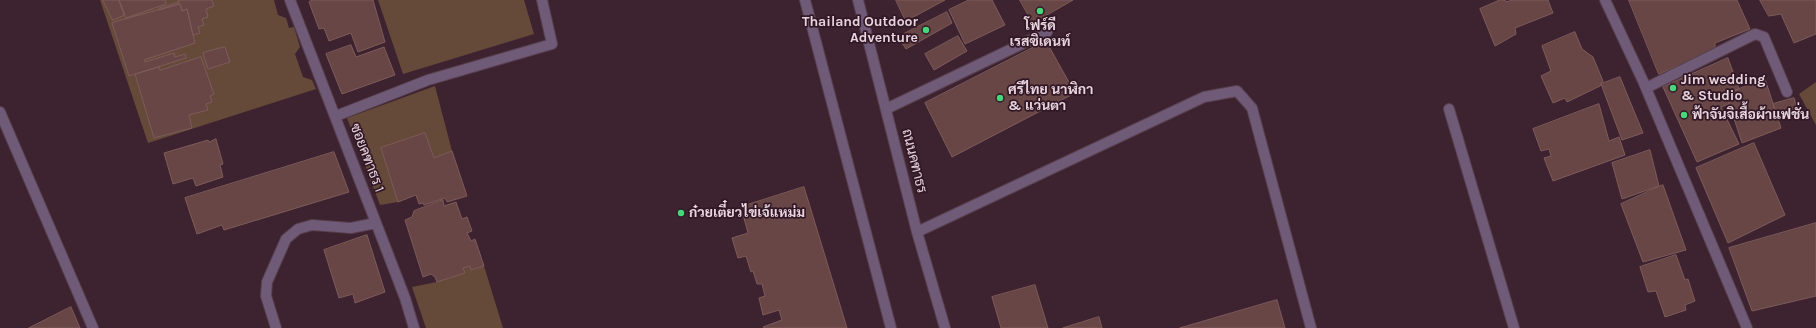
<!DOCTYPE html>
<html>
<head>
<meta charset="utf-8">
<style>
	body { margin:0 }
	canvas { display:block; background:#3d2230 }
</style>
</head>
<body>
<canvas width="1816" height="328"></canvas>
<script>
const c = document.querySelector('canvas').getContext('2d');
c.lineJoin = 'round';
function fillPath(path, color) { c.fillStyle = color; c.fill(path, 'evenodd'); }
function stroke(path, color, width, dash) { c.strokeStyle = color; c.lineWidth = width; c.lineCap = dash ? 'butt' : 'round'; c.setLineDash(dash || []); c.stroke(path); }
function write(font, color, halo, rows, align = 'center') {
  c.font = font + ' Karla,Sarabun,sans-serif'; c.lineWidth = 3.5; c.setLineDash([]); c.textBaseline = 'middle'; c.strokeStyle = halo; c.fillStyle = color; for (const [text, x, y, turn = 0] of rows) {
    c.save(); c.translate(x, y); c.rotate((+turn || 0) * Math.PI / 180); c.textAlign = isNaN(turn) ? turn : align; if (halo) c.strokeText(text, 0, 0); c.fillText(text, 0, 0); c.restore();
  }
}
fillPath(new Path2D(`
	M100,0H274L278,15L286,18L289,28L294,27L300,47L295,54L303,77L312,80L316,89L148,143Z
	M378,0H524L534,34L403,74Z
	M1816,82V125L1799,94Z
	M435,86L452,151L434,158L425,133L381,148L398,202L380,205L347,118Z
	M470,266L471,270L484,266L503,328H426L412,287L437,282L465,273L463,268Z`), '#654a39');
const building = new Path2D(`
	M103,0H119L125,15L113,20Z
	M119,0H165L166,4L126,18Z
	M178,0H212L214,6L206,9L208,17L202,19L204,25L198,27L200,33L193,35L187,9L182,11L180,4L159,10V8L179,2Z
	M313,0H373L385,42L358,52L351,33L329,41L324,28L319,29L309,2Z
	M896,0H945L906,21Z
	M969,0H992L1005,25L965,44L949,10Z
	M1020,0H1073L1033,23Z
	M1500,0H1505L1506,2L1512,0H1548L1553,13L1515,28L1516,34L1495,46L1480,9Z
	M1629,0H1737L1750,29L1715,43V50L1659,74Z
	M1760,0H1816V34L1794,43L1781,14L1769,16Z
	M180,4L182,11L187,9L195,43L144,60L145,62L174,53L175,57L185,54L186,58L129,76L112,23Z
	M947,12L952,23L906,49L898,37Z
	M1575,32L1582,49L1593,57L1603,81L1600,86L1567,102L1565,98L1553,103L1541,76L1551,71L1542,46Z
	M958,36L967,51L934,70L925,54Z
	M1046,41L1075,93L952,157L925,103Z
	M351,45L356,57L384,47L395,75L342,94L326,54Z
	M225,47L230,62L208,69L203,53Z
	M201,57L214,94L210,96L212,102L206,104L208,110L189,115L192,128L154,138L135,74L159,67L160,70Z
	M1728,58L1739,89L1726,94L1729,104L1721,107L1739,144L1697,162L1663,87Z
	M1620,77L1643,133L1622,140L1601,84Z
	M1765,79L1781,128L1742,143L1726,94Z
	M1794,98L1799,114L1778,120L1773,104Z
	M1599,104L1609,141L1619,137L1625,155L1553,181L1544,158L1551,156L1549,149L1541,151L1533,129Z
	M425,133L434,158L452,151L467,196L447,202L445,198L424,205L423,203L419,204L416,195L398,202L381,148Z
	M216,139L223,164L220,165L223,177L196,186L193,178L173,184L164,153L208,140L209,142Z
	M1754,143L1785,215L1728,243L1696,168Z
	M1650,150L1659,186L1622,199L1612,163Z
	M334,152L349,192L224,230L222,225L197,234L185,198Z
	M1663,185L1686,250L1643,262L1621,204Z
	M804,187L847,328H764L763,327L782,320L779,310L763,315L759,298L765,296L762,284H757L753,271L751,272L746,256L738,258L732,238L748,233L741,207Z
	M443,200L444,206L456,202L462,219L467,217L472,231L467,233L471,241L475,239L484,266L471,270L470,266L463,268L465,273L437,282L435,277L431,274L423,277L405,220L412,217L414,211Z
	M1816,223V296L1752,311L1729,248Z
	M367,235L385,292L355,303L353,294L339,298L324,250Z
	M1676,255L1685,280L1688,279L1695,301L1685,305L1686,310L1665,317L1656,291L1648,292L1640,267Z
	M1035,285L1048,328H1001L992,297Z
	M1277,300L1285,328H1180Z
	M71,307L80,328H29Z
	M1099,317L1102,328H1063Z`);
fillPath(building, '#684645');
stroke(building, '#7e5b5a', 1);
const minor = new Path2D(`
	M290,0L405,298L414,328
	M805,0L891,328
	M858,0L917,232L945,328
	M1605,0L1643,81L1747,328
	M1646,88L1755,34L1764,37L1787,92
	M886,109L1047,32
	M1449,109L1514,328
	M0,112L93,328
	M336,116L428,80L552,44L542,0
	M917,232L1204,97L1237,91L1252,108L1311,328
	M276,328L266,296L267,282L286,239L298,229L312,225L351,228L376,223`);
stroke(minor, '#583f4c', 12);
stroke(minor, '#6f5a78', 10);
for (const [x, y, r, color] of [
	[1040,11,4,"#46d77a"],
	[926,30,4,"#46d77a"],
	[1673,88,4,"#46d77a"],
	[1000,98,4,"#46d77a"],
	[1684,115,4,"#46d77a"],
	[681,213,4,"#46d77a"]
]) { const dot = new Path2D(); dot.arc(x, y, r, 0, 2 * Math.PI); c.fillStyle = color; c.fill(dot); stroke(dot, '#321826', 1.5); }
write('bold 14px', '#e8d5de', '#321826', [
	["Thailand Outdoor",918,22,"right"],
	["Adventure",918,38,"right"],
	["โฟร์ดี",1040,26,"center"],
	["เรสซิเดนท์",1040,42,"center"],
	["Jim wedding",1681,80],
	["& Studio",1681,96],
	["ศรีไทย นาฬิกา",1008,90],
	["& แว่นตา",1008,106],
	["ฟ้าจันจิเสื้อผ้าแฟชั่น",1692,115],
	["ก๋วยเตี๋ยวไข่เจ้แหม่ม",689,213]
], 'left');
write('14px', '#e8d5de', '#321826', [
	["ซอยคฑาธร 1",367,158,69],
	["ถนนคฑาธร",914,161,76]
]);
</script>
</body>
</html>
